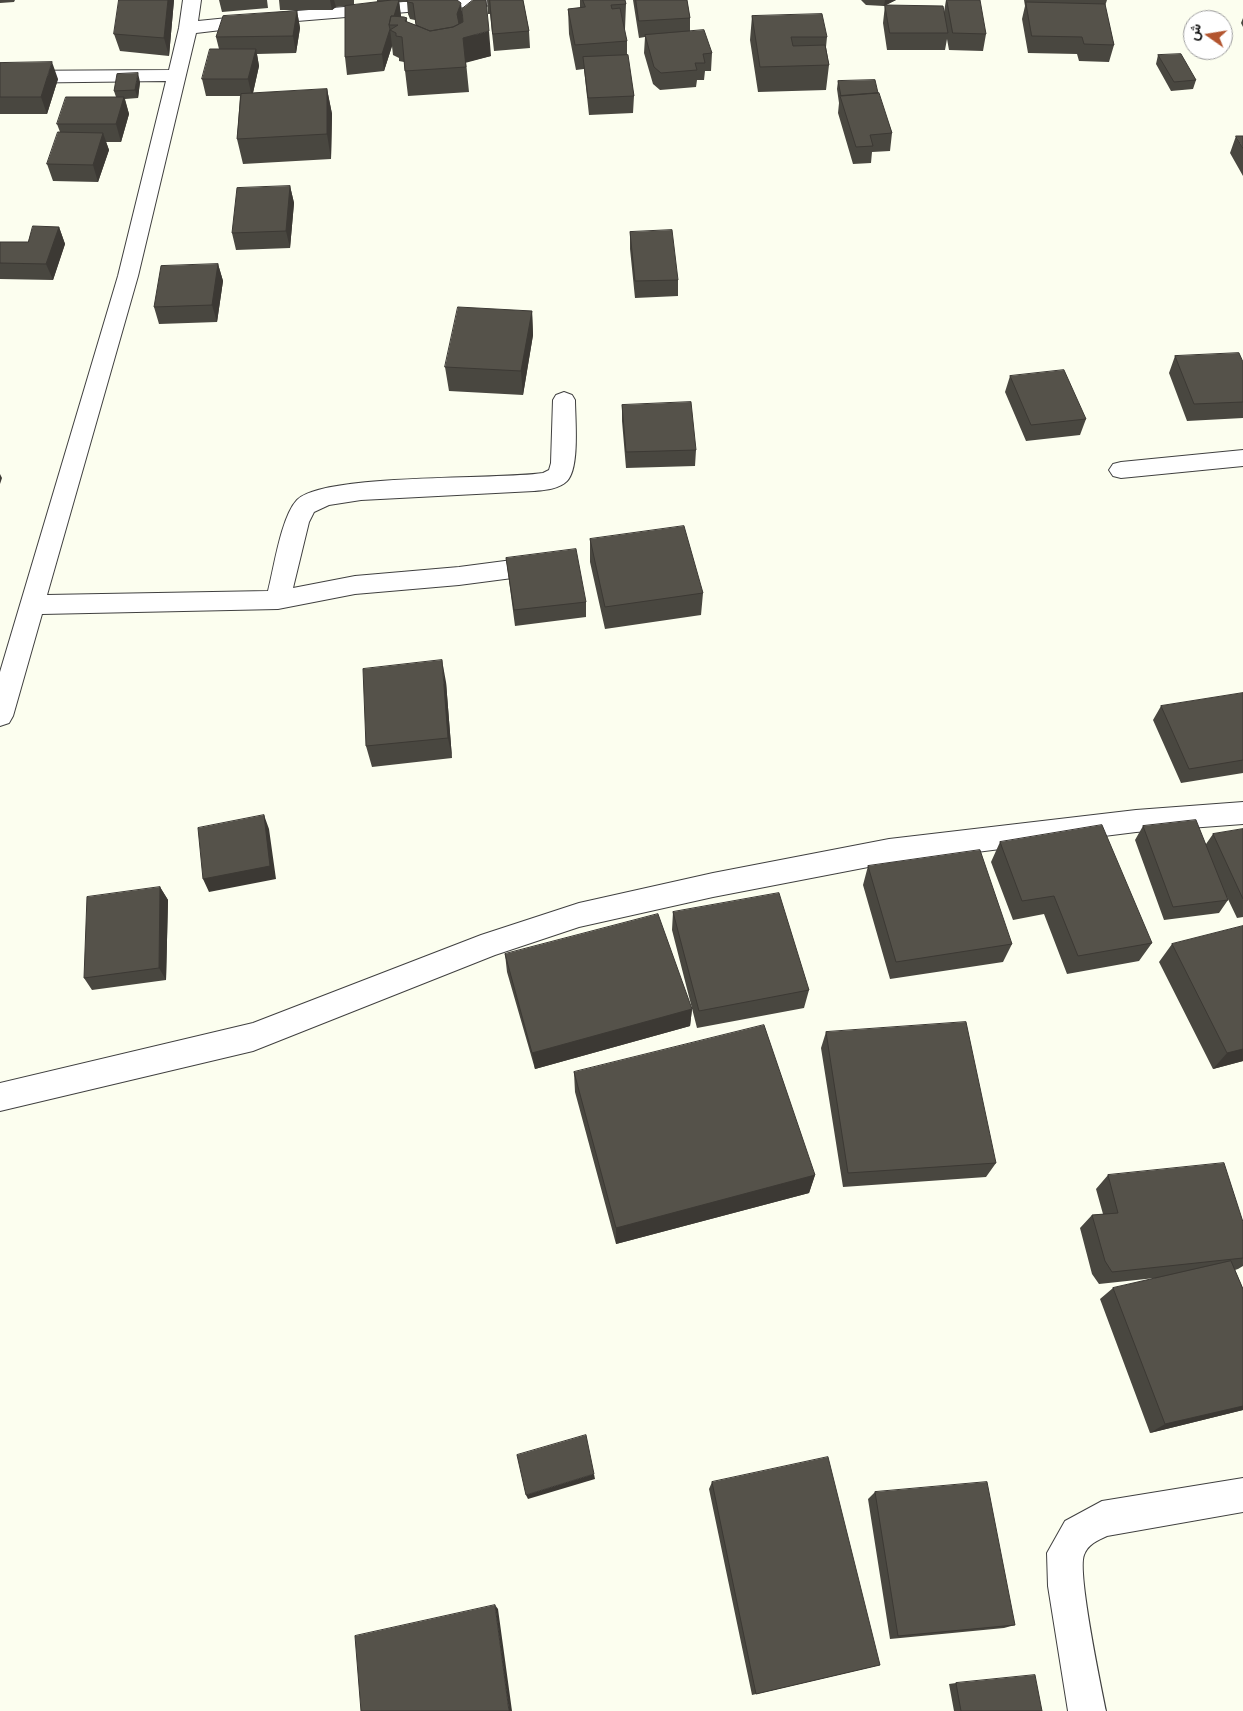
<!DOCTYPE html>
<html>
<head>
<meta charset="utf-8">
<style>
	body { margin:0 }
	#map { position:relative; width:1243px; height:1711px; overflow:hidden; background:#fcfeef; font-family:"IBM Plex Serif",Vazirmatn,serif }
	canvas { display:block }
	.north { position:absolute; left:1183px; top:10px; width:50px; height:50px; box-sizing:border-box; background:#fff; border:1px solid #9e9e9e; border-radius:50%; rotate:283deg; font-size:14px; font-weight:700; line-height:20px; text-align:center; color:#0d0d0d }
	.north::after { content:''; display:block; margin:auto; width:18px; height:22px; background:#b3552f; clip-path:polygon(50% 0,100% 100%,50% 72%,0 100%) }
</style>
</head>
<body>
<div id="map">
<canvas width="1243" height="1711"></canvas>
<div class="north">ش</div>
</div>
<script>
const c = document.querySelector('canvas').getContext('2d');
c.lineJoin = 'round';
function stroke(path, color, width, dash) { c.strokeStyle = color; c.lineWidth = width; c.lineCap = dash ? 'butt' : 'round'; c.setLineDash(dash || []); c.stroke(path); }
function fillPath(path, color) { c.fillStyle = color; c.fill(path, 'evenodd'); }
const minor = new Path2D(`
	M183,0H201L198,21L297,11L427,0H502L499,4L493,5L297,21L196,33L138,276L47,595L268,591C274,568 281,517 297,500C324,473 497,480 543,473L549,470L551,463L553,400L556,395L564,392L572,395L575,400C575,418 580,468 567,481C559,489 545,490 534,491L361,500L329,505L314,512L309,522L293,588L355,576L459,567L543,556L552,559L555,565L552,571L543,574L459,585L355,594L278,609L42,614L13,716L9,723L0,726V672L118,276L166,81L0,83V71L169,70L179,28Z
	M1243,450V466L1121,478L1113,476L1109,470L1113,464L1121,462Z
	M1243,802V824L1136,832L889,863L713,897L579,927L495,955L253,1051L0,1111V1083L253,1023L481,935L579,903L713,873L889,839L1136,810Z
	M1243,1478V1512L1107,1536C1097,1541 1088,1544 1084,1555C1077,1572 1101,1686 1106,1711H1068L1048,1586L1047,1553L1065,1521L1102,1501Z`);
stroke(minor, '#404040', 2);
fillPath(minor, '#fff');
fillPath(new Path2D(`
	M0,0H15L14,2L0,3Z
	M119,0H174L169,56L120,51L114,34Z
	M219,0H267L268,8L222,12Z
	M279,0H354V5L377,2V0H459H457L463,18L491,56L466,62L469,92L408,96L404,62L399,61V58L393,55L392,46L384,71L347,75L345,57V6L336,7L332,10H280ZM399,2H407L408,14L410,19L415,20L416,25L407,22V18L401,17Z
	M487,0H523L529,31L530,48L494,51L490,14H488Z
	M580,0H625L626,4L625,29H624L627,41V55L634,96L633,113L589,115L584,69L576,70L569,34L568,9L580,8Z
	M633,0H687L690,18V31L712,53L711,71H705L704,80H697L696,87L660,90L653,84L644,53L645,37L639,38Z
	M861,0H896L884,6L866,5Z
	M946,0L986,34L983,51L949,50L947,39L945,50H887L883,23L885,5L944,12Z
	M1024,0H1107L1105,6L1114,45L1109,62L1079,61L1077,54L1028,53L1022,19L1025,6Z
	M297,11L300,28L296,53L257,54L259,66L253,93L327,89L332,114L331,159L243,164L237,139L240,96H206L202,79L219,49L216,37Z
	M752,16L827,37L826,47L829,65L826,90L758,92L750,40Z
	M1243,18V27L1241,23Z
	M1158,55L1196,80L1193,89L1171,91L1156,64Z
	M0,63L58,79L47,114H0Z
	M838,81L878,93L892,133L890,151L872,152L871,163L853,164L838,113L839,103L837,89Z
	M140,82L138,98L125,99L129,114L121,142H106L109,150L98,182L53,181L47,164L60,132L57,124L116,97L114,91Z
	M1236,136L1243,148V176L1230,153Z
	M290,186L294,203L290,248L236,250L232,233Z
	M59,227L65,244L53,280L0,279V242H28Z
	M630,232L678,280V296L635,298L630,249Z
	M218,264L223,281L217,322L159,324L154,307Z
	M532,311L533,335L523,395L449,391L445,367Z
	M1175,356L1243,362V418L1187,421L1169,373Z
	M1010,376L1086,419L1080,435L1026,441L1005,392Z
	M622,405L696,450L695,466L626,468L622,421Z
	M590,539L703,593L701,615L605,629L590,562Z
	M506,558L586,602V617L515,626Z
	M446,682L452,758L372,767L366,746Z
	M1243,693V773L1181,783L1153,720L1161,706Z
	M1143,826L1206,844L1213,834L1243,829V917L1237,918L1227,897L1228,900L1219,913L1164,920L1135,840Z
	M1000,842L1152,943L1139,961L1067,974L1044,914L1013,920L991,862Z
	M868,866L1012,944L1003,962L890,979L863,885Z
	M160,887L168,900L166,980L92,990L84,978Z
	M673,912L809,990L804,1008L697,1028L672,930Z
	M1243,926V1061L1213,1069L1159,962L1172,944Z
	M505,954L692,1009L690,1026L535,1069L507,972Z
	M826,1032L996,1163L986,1177L843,1187L821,1048Z
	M574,1072L815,1175L809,1193L616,1244L575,1092Z
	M1108,1175L1243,1222V1266L1238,1269L1235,1270L1243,1289V1410L1150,1433L1100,1299L1113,1288L1155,1278L1099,1284L1092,1274L1080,1228L1092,1215L1103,1214L1096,1189Z
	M712,1482L880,1665L752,1695L709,1489Z
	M875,1492L1015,1625L1004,1628L890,1639L868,1499Z
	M956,1683L1042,1711H954L949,1684Z`), '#494740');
fillPath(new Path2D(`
	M168,0H174L169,56L164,38Z
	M330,0H334L336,7L332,10Z
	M399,0L401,16L398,25H391Z
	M885,0H896L884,6Z
	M461,3L463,20L459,31L457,14Z
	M297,11L300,28L296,53L293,36Z
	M390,29L392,46L384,71L382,54Z
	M489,31L491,56L465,63L463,38Z
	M256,49L259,66L252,97L248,79Z
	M52,62L58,79L47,114L41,97Z
	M138,73L140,82L138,98L135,90Z
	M327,89L332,114L331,159L327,134Z
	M124,97L129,114L121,142L116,124Z
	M103,133L109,150L98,182L93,165Z
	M290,186L294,203L290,248L286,231Z
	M59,227L65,244L53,280L46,264Z
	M218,264L223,281L217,322L212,305Z
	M532,311L533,335L523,395L521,371Z
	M0,474L2,478L0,484Z
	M442,660L446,682L452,758L448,738Z
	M264,815L269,829L276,879L209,892L203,879Z
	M160,887L168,900L166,980L159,968Z
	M692,1009L690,1026L535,1069L532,1053Z
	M1243,1049V1061L1213,1069L1227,1053Z
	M815,1175L809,1193L616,1244V1228Z
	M1243,1406V1410L1150,1433L1165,1424Z
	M594,1474L595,1479L528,1499L526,1495Z
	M495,1605L498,1609L512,1711H509Z`), '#3c3934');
const building = new Path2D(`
	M119,0H168L164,38L114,34Z
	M392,0H399L394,16H391L389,25L390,29L382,54L345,57V6Z
	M407,0H457L461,3L457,14L459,24L453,27L430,31L416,25L413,3L408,2Z
	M473,0H486L489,31L463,38L466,67L405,71L402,37L396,36V33L390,30L398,25H389L391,16L404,17L407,18L405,21L430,31L453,27L463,22L462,9Z
	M490,0H523L529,31L493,34Z
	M583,0H625L626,4L611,5L612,9L620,8L627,41L575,45L568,9L585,7Z
	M636,0H687L690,18L639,21Z
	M947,0H980L986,34L953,33Z
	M1026,2L1105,4L1114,45L1084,44L1082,37L1032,36Z
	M885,5L943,6L948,33H890Z
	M297,11L293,36L216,37L223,16Z
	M822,14L827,37H791L793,46L825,45L829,65L760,67L752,16Z
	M704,30L712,53L703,54L705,63H695L697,70L661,73L654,67L645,35Z
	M210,49H256L248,79H202Z
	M1181,54L1196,80L1174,82L1158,55Z
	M628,55L634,96L588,98L583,57Z
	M52,62L41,97H0V63Z
	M138,73L135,90L114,91L117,74Z
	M875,80L878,93L841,96L838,81Z
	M327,89V134L237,139L241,94Z
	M879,93L892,133L870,135L873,146L856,147L840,96Z
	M66,97H124L116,124H57Z
	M58,132L103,133L93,165L47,164Z
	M1236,136H1243V148Z
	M290,186L286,231L232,233L237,188Z
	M33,226L59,227L46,264L0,263V242H28Z
	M672,230L678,280L635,281L630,232Z
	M218,264L212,305L154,307L161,266Z
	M458,307L532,311L521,371L445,367Z
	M1239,353L1243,362V402L1194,404L1175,356Z
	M1064,370L1086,419L1031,425L1010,376Z
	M691,402L696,450L626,452L622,405Z
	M684,526L703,593L605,607L590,539Z
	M576,549L586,602L514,610L506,558Z
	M442,660L448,738L366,746L363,669Z
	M1243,693V760L1189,769L1161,706Z
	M264,815L270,866L203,879L198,828Z
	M1196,820L1228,900L1173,907L1143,826Z
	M1102,825L1152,943L1078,956L1054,896L1022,901L1000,842Z
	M1243,829V899L1213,834Z
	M980,850L1012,944L896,962L868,866Z
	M160,887L159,968L84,978L87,897Z
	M779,893L809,990L699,1011L673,912Z
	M658,914L692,1009L532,1053L505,954Z
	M1243,926V1049L1227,1053L1172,944Z
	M966,1022L996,1163L848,1173L826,1032Z
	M764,1025L815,1175L616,1228L574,1072Z
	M1224,1163L1243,1222V1258L1112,1272L1105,1261L1092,1215L1118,1213L1108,1175Z
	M1231,1261L1243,1289V1406L1165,1424L1113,1288Z
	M586,1435L594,1474L526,1495L517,1455Z
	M828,1457L880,1665L756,1694L712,1482Z
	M987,1482L1015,1625L898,1636L875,1492Z
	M495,1605L509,1711H361L355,1636Z
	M1035,1675L1042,1711H961L956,1683Z`);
fillPath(building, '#55524a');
stroke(building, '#3c3934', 1);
</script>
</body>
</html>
